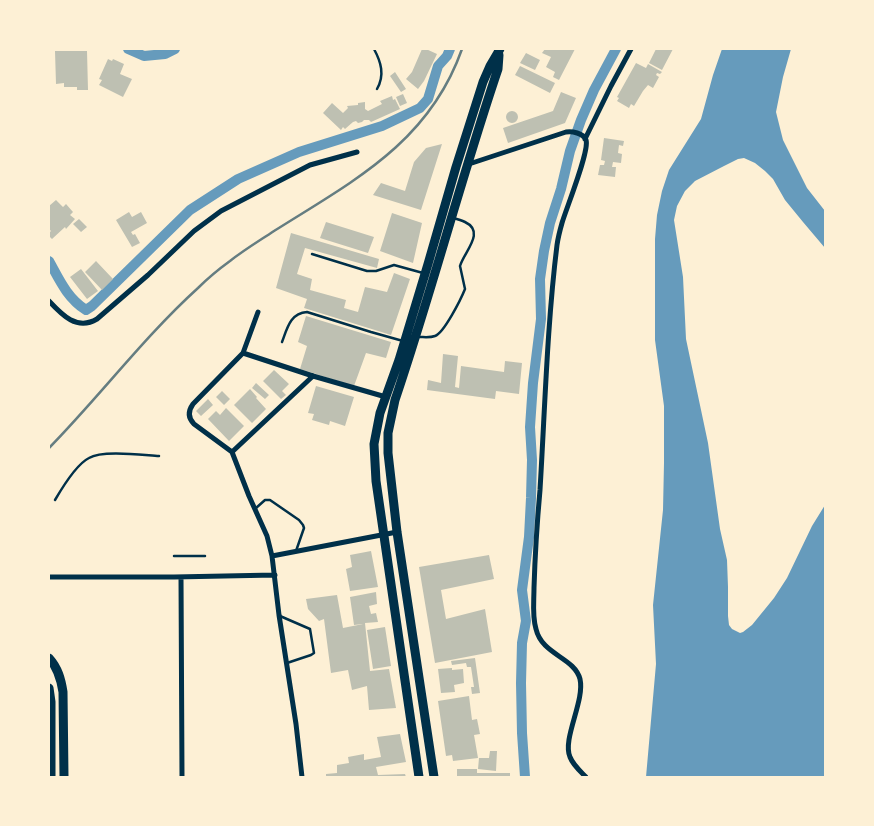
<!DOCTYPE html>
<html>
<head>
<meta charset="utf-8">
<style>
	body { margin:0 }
	#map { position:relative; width:874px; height:826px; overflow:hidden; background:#fdf0d5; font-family:Signika,sans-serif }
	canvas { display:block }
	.frame { position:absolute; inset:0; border:50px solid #fdf0d5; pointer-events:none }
</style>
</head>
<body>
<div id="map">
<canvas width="874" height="826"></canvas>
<div class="frame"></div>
</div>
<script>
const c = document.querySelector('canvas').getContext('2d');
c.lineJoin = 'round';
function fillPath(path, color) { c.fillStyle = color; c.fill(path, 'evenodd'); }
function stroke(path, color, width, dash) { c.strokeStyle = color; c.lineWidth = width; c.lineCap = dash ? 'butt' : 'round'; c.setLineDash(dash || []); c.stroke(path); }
fillPath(new Path2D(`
	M722,49H791L783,77L776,112L783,140L807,188L825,211V248L803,222L785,200L773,179L765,171L755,163L744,158L738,159L724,166L695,181L685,191L677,206L674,220L683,277L686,339L708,443L720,529L727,560L728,587V616L729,625L732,629L740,633L743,632L752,625L774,598L787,578L812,526L825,505V777H646L656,664L653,605L663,510L664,463V406L655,340V239L657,215L662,191L669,170L701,119L713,75Z`), '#669bbc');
stroke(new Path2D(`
	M128,49L144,56L165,54L175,49
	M49,261C59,279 67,298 86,310L92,306L190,210L238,179L299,152L382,126L420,108L428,99L438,66L447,56L450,49
	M525,777L522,733L521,683L522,643L526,621L522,590L529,537L531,498L532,460L530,427L533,383L541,319L540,279L544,251L550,223L561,189L570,151L581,120L594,90L616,49`), '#669bbc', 10);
fillPath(new Path2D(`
	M422,49H426L437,54L424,81L418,89L406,79L412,72Z
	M545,49H575L559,80L553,77L555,72L546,67L551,57L542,53Z
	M656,49H673L662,70L649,63Z
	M55,51H87L88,90H77V87H64V83L56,84Z
	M526,53L540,60L535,70L520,63Z
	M108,59L112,61L113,59L124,64L120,74L132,79L123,97L99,85L102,80L99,79Z
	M636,63L646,68L648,64L662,72L660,74L657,73L656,75L659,77L653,88L648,85L643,91L634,106L631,104L629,108L617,101L619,98L617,97Z
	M520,66L555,83L550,93L515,75Z
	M395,72L406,89L401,92L390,76Z
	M561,92L576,98L565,123L508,143L503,128L553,111Z
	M403,94L407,103L400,106L396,97Z
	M392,96L393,100L395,99L400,109L371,122L369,120H364L362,122L358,123L356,121L353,122L345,129L343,127L341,130L323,113L332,103L343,113L348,108L347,106L358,105V103L365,102V109L368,111L382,104L380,101Z
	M506 117a6 6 0 1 1 12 0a6 6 0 1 1-12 0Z
	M604,138L624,141L623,146L619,145L618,153L622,154L621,163L613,162L612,167H616L615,177L598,175L600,165H604L605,161L601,160Z
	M442,144L421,210L373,195L381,183L405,191L414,162L426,148Z
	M56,200L63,207L66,204L73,212L70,215L75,219L66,229L65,227L52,239L49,236V233L51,231L49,229V206Z
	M129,212L132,217L141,212L147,223L131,232L133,235L135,234L140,243L132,247L116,220Z
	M392,213L422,223L413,263L380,251Z
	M79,219L87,227L81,232L73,224Z
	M326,222L374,237L368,253L320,238Z
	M291,233L379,259L377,268L305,248L297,274L312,279L310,290L346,300L344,308L358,312L365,287L387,292L394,273L410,279L391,335L304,308L307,299L276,288Z
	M96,261L113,279L102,290L85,272Z
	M81,269L98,291L87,299L70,277Z
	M306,316L391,342L386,358L366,353L354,386L300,369L307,346L298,342Z
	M443,354L458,356L455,387L459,388L461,366L504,372L505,361L522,363L519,394L496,391L495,399L427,390L428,380L441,383Z
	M274,370L289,384L282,391L286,395L281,399L263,381Z
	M256,383L269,395L265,399L252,388Z
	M316,386L354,397L345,426L330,421L329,425L312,420L314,414L308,413Z
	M250,389L257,397L256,398L266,409L252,423L234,405Z
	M222,391L230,399L224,405L216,397Z
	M208,399L213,405L201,416L196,411Z
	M226,408L244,426L229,441L208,419L216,411L220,415Z
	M371,551L378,587L350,591L346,569L352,567L350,555Z
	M489,555L494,579L441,590L446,619L485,609L492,652L435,663L419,567Z
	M376,592L377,604L369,606L371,614L376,613L378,622L365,623L370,671L389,669L396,708L369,710L367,686L352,690L348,670L331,673L324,619L319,621L308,609L306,599L337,595L343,628L363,624L354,625L350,597Z
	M385,627L391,666L373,669L367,630Z
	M475,658L480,693L472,694L471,687H474L471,667H467L466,663L452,665L451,661Z
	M452,668V670L463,669L464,683L454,685L455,692L441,693L438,669Z
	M469,696L472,720L477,719L480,734L474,735L478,758L453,761L452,755L446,756L438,701Z
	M400,734L406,762L376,767L378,775L405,774L406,777H326V774L337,773V765L349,763L348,757L364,754V760L381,757L377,737Z
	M490,751H497L496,771L478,769L479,758H489Z
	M457,769H477V773H510V777H457Z`), '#bec0b2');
stroke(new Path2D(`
	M374,49C381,62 385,75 377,89
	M312,254L367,271H376L394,265L423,273
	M419,337C424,337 430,338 435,336C444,333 461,299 465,289L460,266C464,252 486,232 465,222C461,220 457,219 453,218
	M282,342C287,329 290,313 307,312L371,332L403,341
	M55,500C62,488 77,464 89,458C102,450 142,455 159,456
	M256,508L265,500H270L299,520L303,525L304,528L296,551
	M174,556H205
	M280,616L310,629L314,653L311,655L287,663`), '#003049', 2.5);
stroke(new Path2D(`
	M585,139L611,86L631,49
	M466,165L566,132C572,131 583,133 586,140C590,150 566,209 562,223C560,230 558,238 557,245C547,326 545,408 540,490C537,523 535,555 534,588C534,602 532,616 536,629C542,655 574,657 580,679C585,701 562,739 570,757C573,765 580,771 586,777
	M49,301C62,315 77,331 97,319L148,275L194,231L221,211L310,165L357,152
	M243,353L313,376L386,397
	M232,452L194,424C188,418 188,411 193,404L243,353L258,312
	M272,556L397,532
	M49,577H174L275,575
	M181,577L182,777
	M302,777L296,724L279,615L272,556L267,536L249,496L232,452L313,376`), '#003049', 5);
stroke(new Path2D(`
	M49,658C58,668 61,679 63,692L64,777
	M49,688L51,702V777
	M419,777L376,481L374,444L380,413L399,360L428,264L456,167L483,82L490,66L500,49
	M434,777L397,532L388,453V433L395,400C432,291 461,178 498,69L499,55`), '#003049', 9);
stroke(new Path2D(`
	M49,448C100,396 144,337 198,288C208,278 219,269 230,261C244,250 259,241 274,231C353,181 429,143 462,49`), '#657d81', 2.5);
</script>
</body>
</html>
